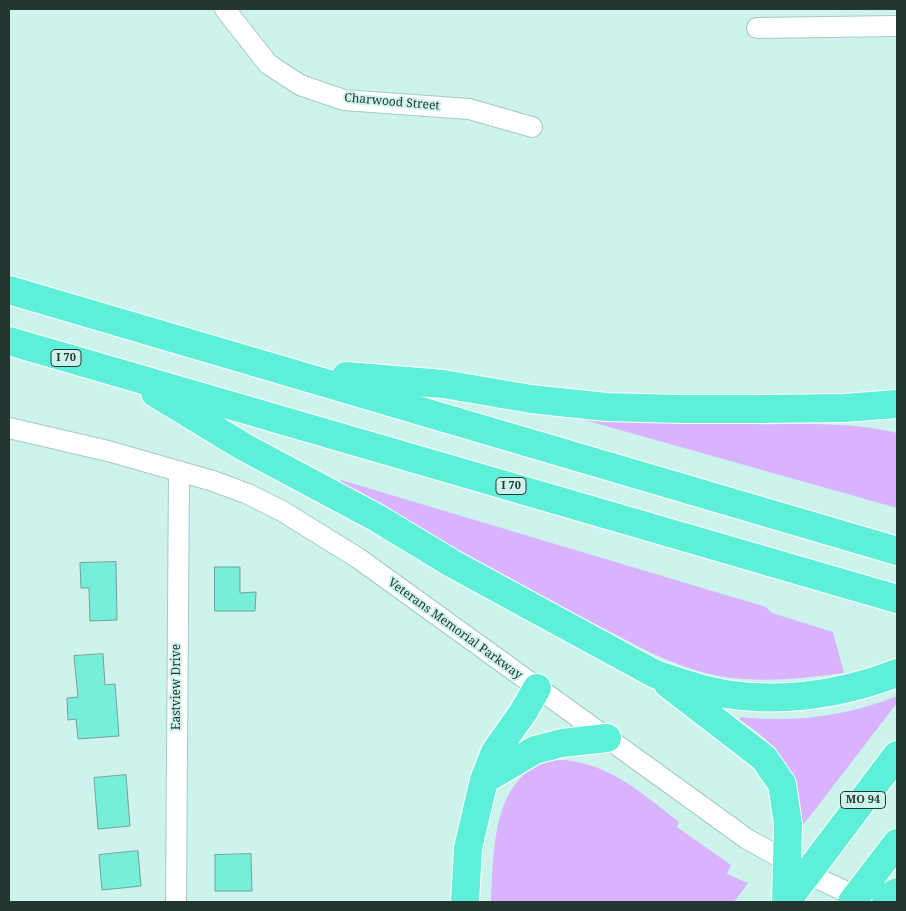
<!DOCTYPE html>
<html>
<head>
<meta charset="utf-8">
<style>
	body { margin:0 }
	#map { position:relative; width:906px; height:911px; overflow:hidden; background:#ccf4ec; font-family:"Noto Serif",serif }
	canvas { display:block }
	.frame { position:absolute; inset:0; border:10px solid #253532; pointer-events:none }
</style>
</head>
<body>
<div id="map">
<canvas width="906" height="911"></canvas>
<div class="frame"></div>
</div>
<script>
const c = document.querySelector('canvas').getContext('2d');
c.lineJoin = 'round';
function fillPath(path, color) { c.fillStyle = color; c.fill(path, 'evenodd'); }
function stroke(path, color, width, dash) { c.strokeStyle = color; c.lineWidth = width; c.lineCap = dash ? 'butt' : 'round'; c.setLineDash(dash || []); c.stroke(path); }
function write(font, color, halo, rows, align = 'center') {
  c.font = font + ' "Noto Serif",serif'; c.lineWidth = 4; c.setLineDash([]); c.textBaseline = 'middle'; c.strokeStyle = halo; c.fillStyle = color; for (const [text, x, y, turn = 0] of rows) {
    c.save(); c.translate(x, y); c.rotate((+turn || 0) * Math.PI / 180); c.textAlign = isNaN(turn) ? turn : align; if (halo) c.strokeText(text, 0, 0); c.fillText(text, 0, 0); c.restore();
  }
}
fillPath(new Path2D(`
	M581,419C637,422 693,424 749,424C798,425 849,421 897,433V508Z
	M341,480L766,607L772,613L833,632L844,673C804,678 765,683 724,677C677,669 636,645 595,624C508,581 424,532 340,483Z
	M897,696V703L814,811L803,825H801C800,814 800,803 798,793C791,761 767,737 740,720V718L741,717C793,723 849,716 897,696Z
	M566,760C613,766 643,794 679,822L677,827L731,865L727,874L748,883L734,902H491C494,855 491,779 547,762C553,760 560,760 566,760Z`), '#d9b3fd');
const building = new Path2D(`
	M116,562L117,620L90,621L89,588H81L80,563Z
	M215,567H240V593L256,592L255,611H215Z
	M103,654L105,685L115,684L119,736L78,739L76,719L68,720L67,698L78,697L74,656Z
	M126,775L130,826L98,829L94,778Z
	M138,851L141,886L102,890L99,855Z
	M251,854L252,891H215V855Z`);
fillPath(building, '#75eeda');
stroke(building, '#799f97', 1);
const minor = new Path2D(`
	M225,9L268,64L300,85L344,100L469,109L532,127
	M757,28L897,26
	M9,428L108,451L213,481L248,494L282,511L358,558L747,839L821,880L868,902
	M176,902L179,471`);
const highway = new Path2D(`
	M9,290L897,551
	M9,341L897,599
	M346,376L443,384L531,399L606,407L682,409H756L845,408L897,404
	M155,393L244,447L377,518L453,564L655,674C678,682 701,690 725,694C784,703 842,694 897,673
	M668,684L764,758L782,784L788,824
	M484,780L535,750L562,743L607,738
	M829,845L897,755
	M861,890L897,843
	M465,902L468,848L484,780L495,752L524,711L537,688
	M879,902L897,892`);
stroke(minor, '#a4cbc3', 22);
stroke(highway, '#fff', 30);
stroke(minor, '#fff', 20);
stroke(highway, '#5eefd9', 28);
const highwayBridge = new Path2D(`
	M786,902L788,824
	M786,902L829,845
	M852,902L861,890`);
stroke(highwayBridge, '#fff', 30, []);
stroke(highwayBridge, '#5eefd9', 28);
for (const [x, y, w] of [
	[66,358,30],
	[511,486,30],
	[863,800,45]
]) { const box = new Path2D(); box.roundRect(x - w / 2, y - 8.5, w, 17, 4); c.fillStyle = '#ccf4ec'; c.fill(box); stroke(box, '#253532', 1); }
write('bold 11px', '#253532', null, [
	["I 70",66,358],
	["I 70",511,486],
	["MO 94",863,800]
]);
write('12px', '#253532', '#ccf4ec', [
	["Charwood Street",392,102,5],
	["Veterans Memorial Parkway",455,629,36],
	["Eastview Drive",177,687,-90]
]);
</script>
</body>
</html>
